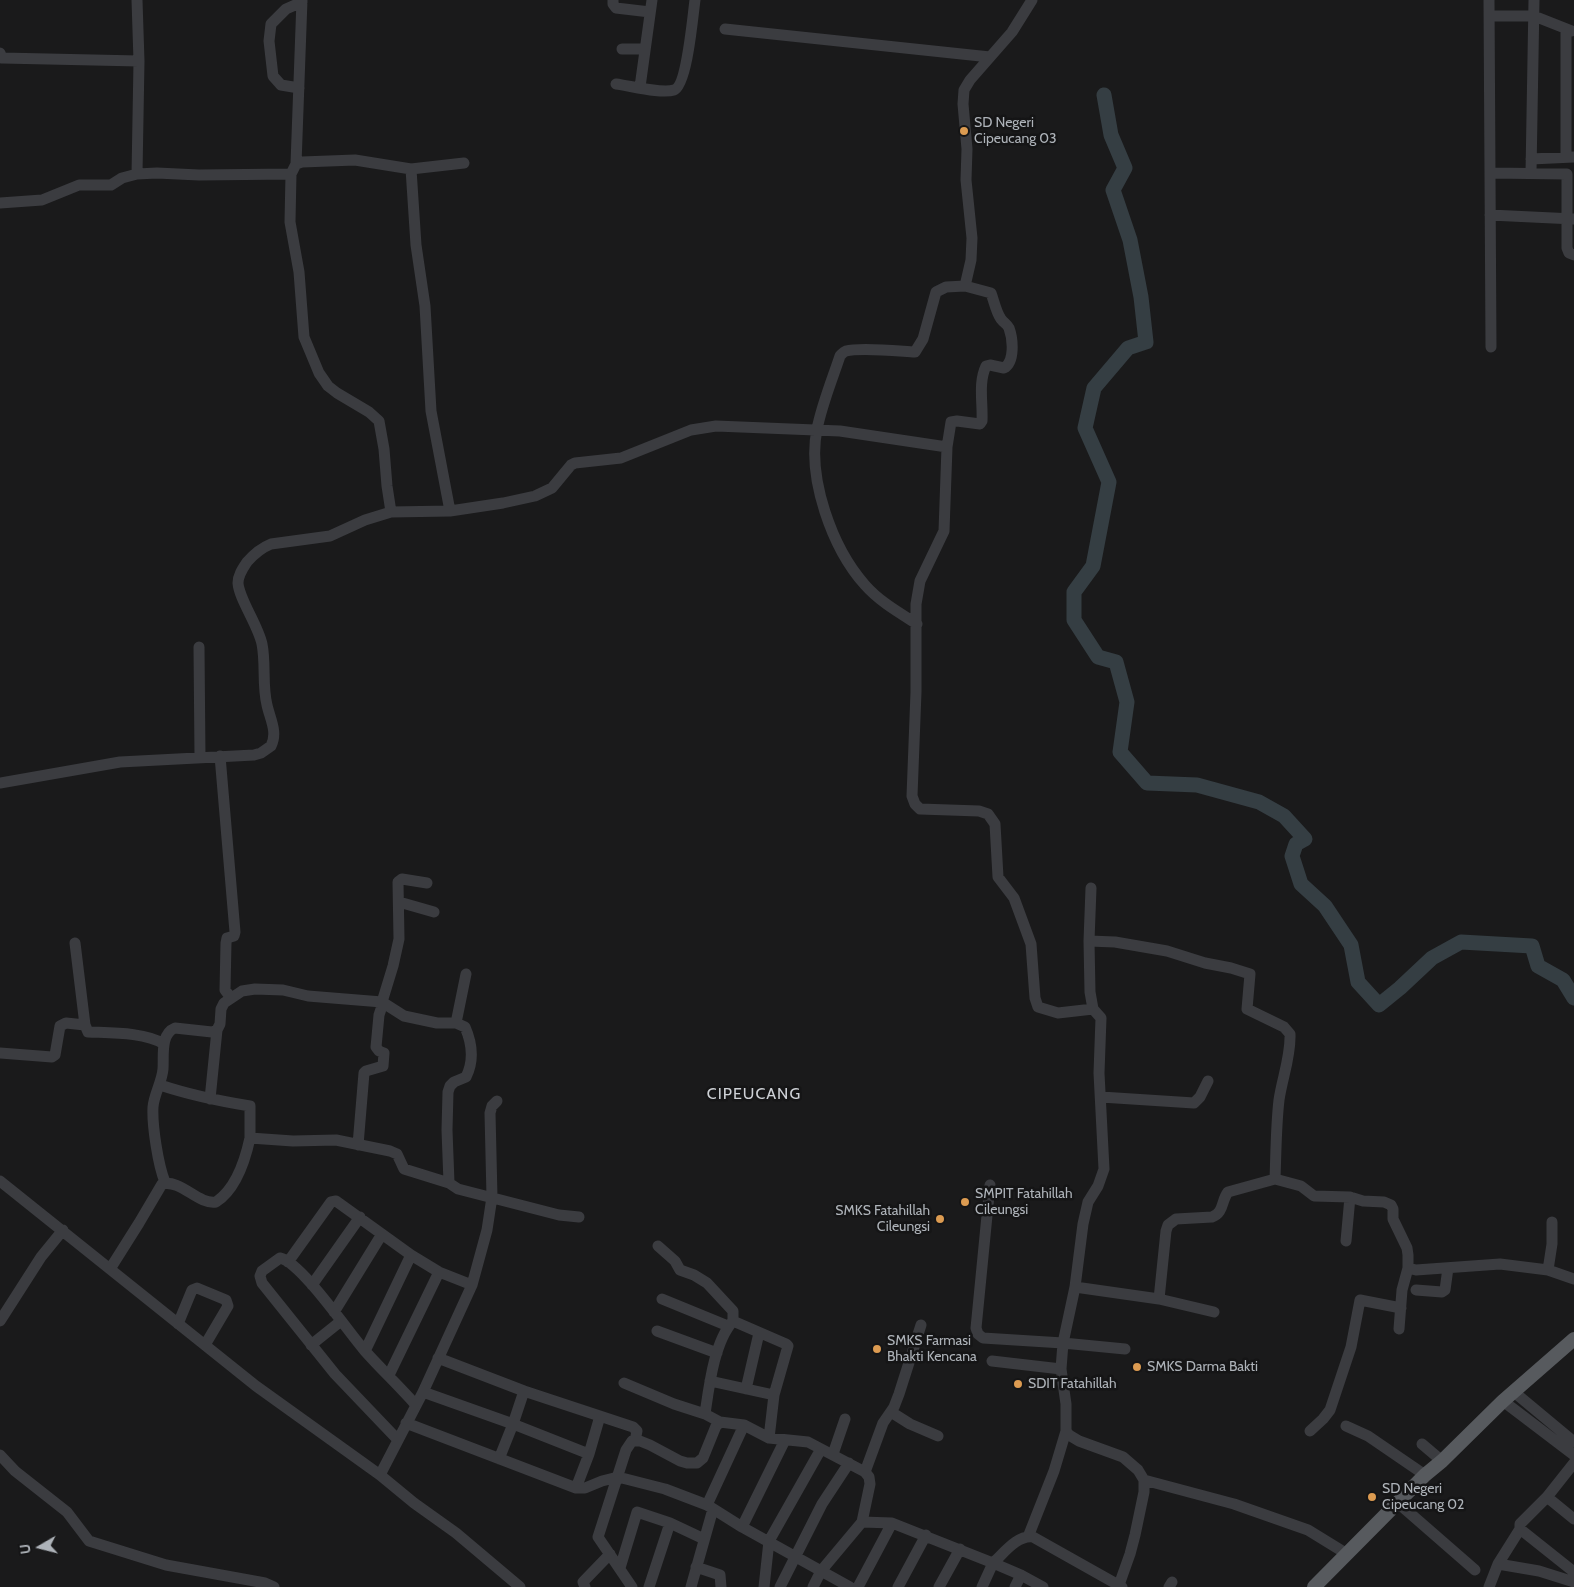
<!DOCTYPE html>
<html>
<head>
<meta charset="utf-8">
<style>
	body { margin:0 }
	#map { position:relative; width:1574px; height:1587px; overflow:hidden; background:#1a1a1b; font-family:Cabin,sans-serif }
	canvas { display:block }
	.north { position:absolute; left:15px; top:1522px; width:50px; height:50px; -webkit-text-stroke:4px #151516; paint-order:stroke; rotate:262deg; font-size:14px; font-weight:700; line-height:20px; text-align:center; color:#aeb3b9 }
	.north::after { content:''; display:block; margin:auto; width:18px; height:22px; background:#aeb3b9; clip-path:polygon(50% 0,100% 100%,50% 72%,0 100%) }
</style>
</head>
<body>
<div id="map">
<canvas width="1574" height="1587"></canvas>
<div class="north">U</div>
</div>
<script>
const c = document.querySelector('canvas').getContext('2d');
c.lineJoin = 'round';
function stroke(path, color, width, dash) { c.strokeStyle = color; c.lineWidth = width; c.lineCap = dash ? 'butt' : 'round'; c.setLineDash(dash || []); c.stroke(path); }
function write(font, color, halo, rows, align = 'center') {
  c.font = font + ' Cabin,sans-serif'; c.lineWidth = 5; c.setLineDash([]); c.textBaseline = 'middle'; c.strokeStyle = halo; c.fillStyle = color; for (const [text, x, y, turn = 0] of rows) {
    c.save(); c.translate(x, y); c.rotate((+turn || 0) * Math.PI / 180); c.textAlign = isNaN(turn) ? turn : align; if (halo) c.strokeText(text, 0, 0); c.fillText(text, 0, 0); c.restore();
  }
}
stroke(new Path2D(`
	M1104,95L1111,135L1125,168L1113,190L1130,240L1141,297L1146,342L1128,348L1094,388L1085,428L1109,482L1093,566L1074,592V620L1098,657L1116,662L1127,702L1120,752L1147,783L1197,785L1259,802L1284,816L1305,839L1296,844L1292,856L1301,884L1325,906L1351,945L1358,982L1379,1005L1400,988L1432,958L1461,942L1532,946L1538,966L1563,980L1574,998`), '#353e43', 15);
stroke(new Path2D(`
	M137,0L139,61L137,174
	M302,0L296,164L291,174L290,222L299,272L304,337L319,373L328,386L337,393L369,412L379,421L384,449L387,486L391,512
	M613,0V4L616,8L650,12
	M1489,0L1491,347
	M1489,16H1534L1572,31
	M725,29L990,57
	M1566,29V157
	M622,49H645
	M0,53L2,58L139,61
	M616,84C631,86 662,94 674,90C687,86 693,14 695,0
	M640,87L652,0
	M299,88L281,85L273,76L269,41L271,24L286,9L302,2
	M1531,159L1574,157
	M296,164L302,162L355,160L411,169L464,163
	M411,169L416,245L425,306L431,411L450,511
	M1491,173L1567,174V248L1569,253L1574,255
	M1531,173L1534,0
	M0,203L42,200L79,185H111L122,178L137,174L157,173L199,175L291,174
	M1490,215L1574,219
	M965,286L991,293C994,301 996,312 1001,319C1004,323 1007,324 1009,328C1013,339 1015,362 1004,368L990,365L986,366C978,383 983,403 982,421L980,424L957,421L951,422L947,447L944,531L920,581L916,604V692L912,796L915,804L920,809L979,811L988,814L995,824L998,877L1014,898L1031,944L1035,998L1038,1007L1058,1013L1093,1009
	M917,624C898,612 879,601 865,585C832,548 807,478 817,429C822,404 832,380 840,356C842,354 843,352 846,351C860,347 898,351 915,352L923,339L936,292L946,287L965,286L971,260L972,238L966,180L967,149L963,104L964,90L970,80L1012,32L1032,0
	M199,647L200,757
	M220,756L235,932L234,936L227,938L226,943L225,990L231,998
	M0,783L120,762L254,755L261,753L271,746C278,732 270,719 267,705C262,685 266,664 262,644C258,625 239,599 238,583C238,575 243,568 247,562C254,554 261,548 271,544L330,536L365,520L391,512L450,511L503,503L535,496L552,488L571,465L575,463L621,458L691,430L716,426L840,431L947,447
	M1091,888L1089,941L1090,992L1093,1009L1101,1018L1099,1073L1104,1169L1098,1186L1088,1202L1083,1224L1075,1287L1063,1343L1061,1369L1066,1404V1431L1069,1435L1079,1441L1123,1457L1138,1470L1144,1480V1492L1135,1535L1130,1554L1119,1585
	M399,902L434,912
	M1089,941L1115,942L1167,951L1205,963L1231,968L1250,974L1247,1009L1284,1027L1290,1034C1291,1056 1282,1079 1279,1100C1276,1126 1276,1153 1275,1179
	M466,974L456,1023L465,1027C472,1043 474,1061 466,1077L454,1082L450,1086L448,1092L447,1130L449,1183L458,1189L559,1215L579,1217
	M382,1002L393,966L399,939L398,882L402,879L427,883
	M85,1025L88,1032C110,1033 145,1032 164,1044
	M0,1053L52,1057L55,1055L60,1026L66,1023L85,1025L75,943
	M160,1085C190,1095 219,1101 250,1106V1138
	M1101,1097L1194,1103L1200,1097L1208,1081
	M210,1099L217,1030
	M358,1145L364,1073L366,1071L383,1066L384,1053L379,1051L376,1047L379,1015L383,1003
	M0,1181L256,1386L380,1475L414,1503L456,1533L520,1587
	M165,1182C158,1165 152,1125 153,1107C154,1094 162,1082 163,1069C164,1056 160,1034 175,1028L212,1032L217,1030L220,1024L221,1009L224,1003L242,991L255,989L283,990L308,996L382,1002L404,1016L437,1023H456
	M990,1185L976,1328L978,1334L983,1338L1063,1343L1125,1349
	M1346,1241L1350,1197
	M658,1246L675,1261L680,1270L694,1275L707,1283L733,1311V1321C714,1342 709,1387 705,1414L720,1422
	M288,1262L331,1202L336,1201L411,1255L439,1272L472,1285
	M1408,1268L1416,1270L1500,1264L1548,1270L1574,1279
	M110,1269L139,1223L162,1184C181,1179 198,1205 216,1202C236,1189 245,1161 250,1138L293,1141L336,1140L390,1151L397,1154L404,1169L449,1183
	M1548,1270L1552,1244V1222
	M312,1285L360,1217
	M1075,1287L1159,1299L1166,1231L1168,1225L1176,1219L1212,1217C1224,1213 1221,1201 1228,1192L1275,1179L1301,1186L1314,1196L1350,1197L1363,1201L1384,1202L1391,1205L1393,1209V1219L1407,1248L1408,1255V1268L1402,1290L1399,1329
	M1416,1290L1442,1292L1445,1290L1448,1268
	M662,1299L728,1326
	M1159,1299L1214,1312
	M334,1312L382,1234
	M0,1321L41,1257L63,1230
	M733,1321L786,1344L788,1346L774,1395L769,1438
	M178,1324L192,1290L197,1288L226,1300L228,1306L205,1345
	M657,1331L717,1353
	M311,1345L341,1321
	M365,1351L411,1255
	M438,1358L524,1391L633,1427L637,1431L635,1441
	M992,1361L1061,1369
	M389,1375L439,1272
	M710,1381L774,1395
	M624,1383L674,1404L705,1414
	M746,1389L759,1333
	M423,1392L513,1424L589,1454
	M1514,1392L1574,1442
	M1503,1401L1574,1455
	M891,1412L910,1424L938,1436
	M406,1423L576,1488H585L602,1481L618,1477L665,1489L707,1505L742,1527L850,1587
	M1346,1426L1368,1436L1425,1475
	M1310,1431L1323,1419L1330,1410L1351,1347L1360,1300L1401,1308
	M398,1440L335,1374L262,1283L260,1276L262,1271L280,1258C301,1262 349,1333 365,1351C381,1369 399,1386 415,1404
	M1422,1444L1442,1461
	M833,1454L845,1419
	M0,1455L15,1471L67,1512L89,1541L166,1565L265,1583L274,1587
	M499,1459L513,1424L524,1391
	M1574,1463L1547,1497L1574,1519
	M865,1472L883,1423L894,1407L899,1394L921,1325
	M380,1475L423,1392L472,1285L487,1230L492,1197L490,1113L492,1106L497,1101
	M1144,1480L1234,1504L1308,1530L1347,1554
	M576,1488L589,1454L600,1416
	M1547,1497L1520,1524V1529L1574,1572
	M1397,1502L1475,1570
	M707,1505L744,1425
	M862,1522L892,1523L993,1563C1004,1553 1017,1535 1033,1537L1122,1587
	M742,1527L785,1440
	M1028,1537L1054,1471L1066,1431
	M1498,1564L1539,1571L1574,1582
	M696,1567L720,1575L721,1587
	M620,1568L637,1512L670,1523L704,1539
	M585,1587L583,1582L610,1554
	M632,1587L598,1537L626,1450L632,1441H640L650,1445L680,1461L687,1463H697L703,1458L716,1426L720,1422L744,1425L769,1438L808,1442L865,1472L869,1477L870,1484L862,1522L821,1571L813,1587
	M649,1587L670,1523
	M691,1587L713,1509
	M764,1587L769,1541L821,1449
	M780,1587L822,1504L849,1463
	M858,1587L892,1523
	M898,1587L926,1535
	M939,1587L960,1549
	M982,1587L993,1563L1021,1575L1043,1587
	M1015,1587L1021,1575
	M1169,1587L1172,1582
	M1489,1587L1498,1564L1520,1529`), '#3b3c40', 11);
stroke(new Path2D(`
	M1314,1587L1425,1475L1442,1461L1503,1401L1574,1339`), '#575a5e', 14);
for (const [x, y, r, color] of [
	[964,131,5,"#dc9b51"],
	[965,1202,5,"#dc9b51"],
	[940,1219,5,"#dc9b51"],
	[877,1349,5,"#dc9b51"],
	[1137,1367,5,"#dc9b51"],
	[1018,1384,5,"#dc9b51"],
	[1372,1497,5,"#dc9b51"]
]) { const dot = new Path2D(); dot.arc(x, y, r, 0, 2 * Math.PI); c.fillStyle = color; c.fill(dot); stroke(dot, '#151516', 2); }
write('14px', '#aeb3b9', '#151516', [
	["SD Negeri",974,123],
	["Cipeucang 03",974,139],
	["SMPIT Fatahillah",975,1194],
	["Cileungsi",975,1210],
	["SMKS Fatahillah",930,1211,"right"],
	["Cileungsi",930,1227,"right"],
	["SMKS Farmasi",887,1341],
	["Bhakti Kencana",887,1357],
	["SMKS Darma Bakti",1147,1367],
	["SDIT Fatahillah",1028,1384],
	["SD Negeri",1382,1489],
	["Cipeucang 02",1382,1505]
], 'left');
c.letterSpacing = '1px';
write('16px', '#ced1d6', '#151516', [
	["CIPEUCANG",754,1094]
]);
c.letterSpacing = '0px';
</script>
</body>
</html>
